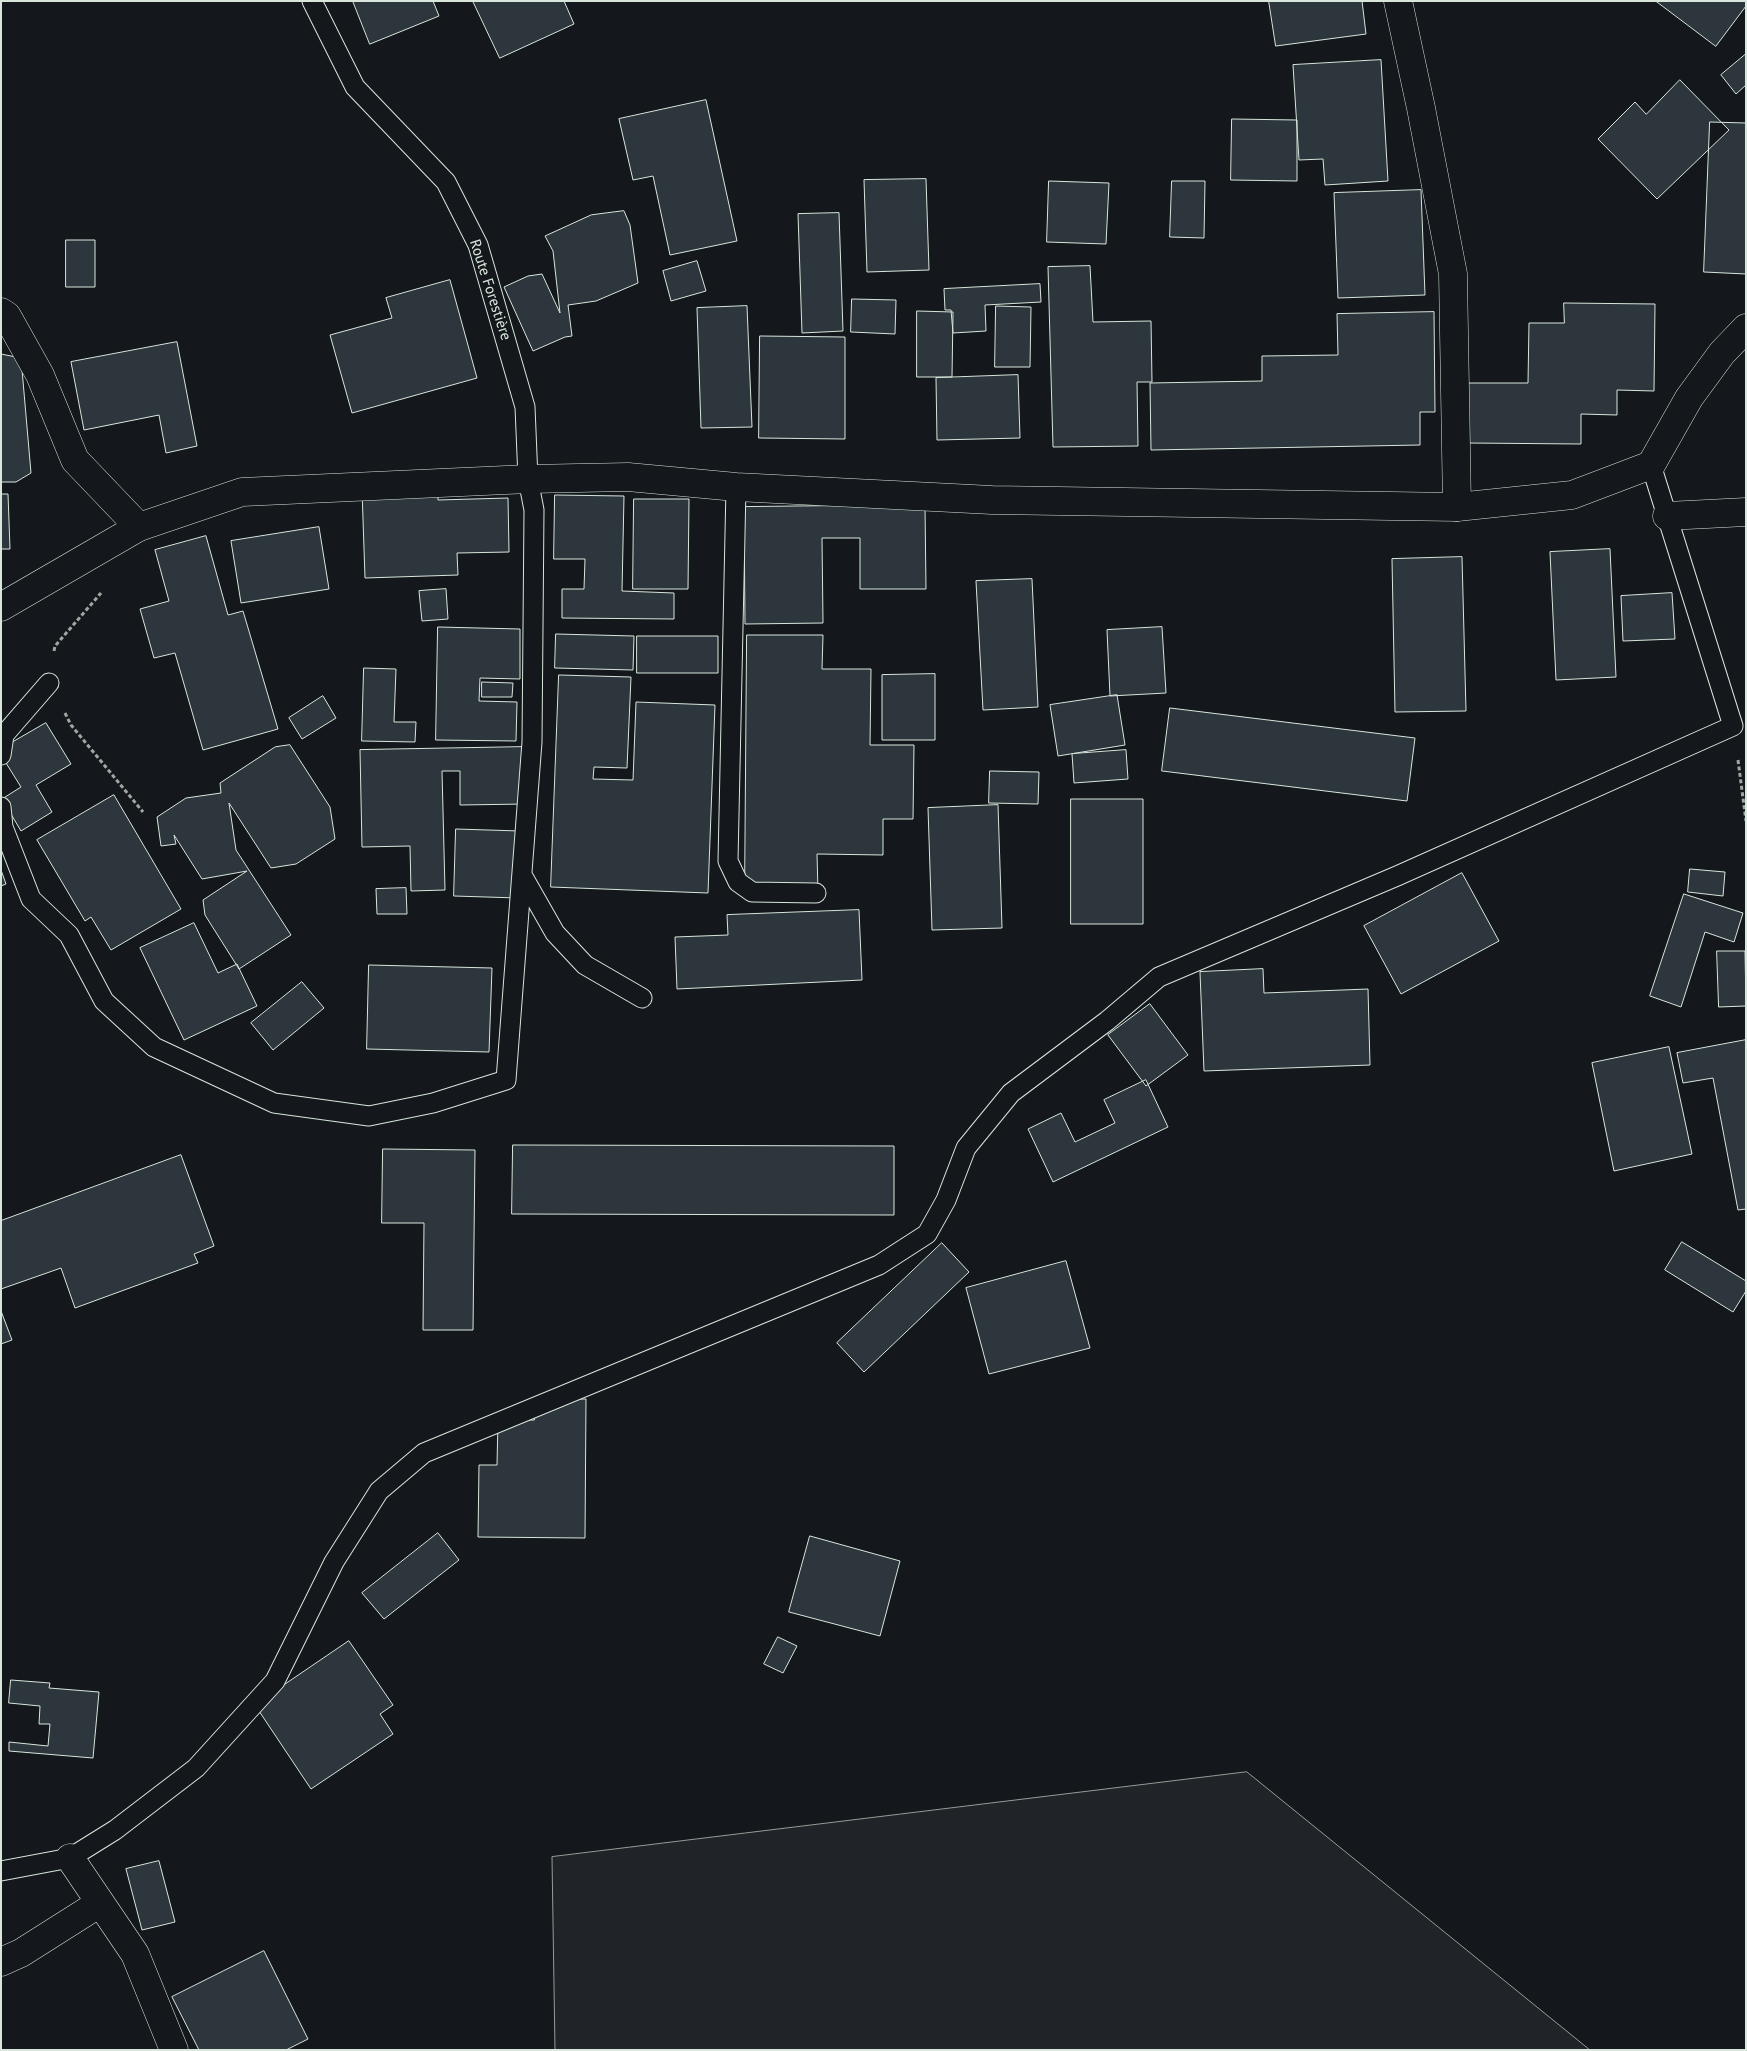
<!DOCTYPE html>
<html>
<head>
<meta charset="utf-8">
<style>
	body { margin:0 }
	#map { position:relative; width:1747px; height:2051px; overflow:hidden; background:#14181c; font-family:"PT Sans",sans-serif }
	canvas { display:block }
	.frame { position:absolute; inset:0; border:2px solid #d8e6dc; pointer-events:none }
</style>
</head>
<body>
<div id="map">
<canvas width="1747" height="2051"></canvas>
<div class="frame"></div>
</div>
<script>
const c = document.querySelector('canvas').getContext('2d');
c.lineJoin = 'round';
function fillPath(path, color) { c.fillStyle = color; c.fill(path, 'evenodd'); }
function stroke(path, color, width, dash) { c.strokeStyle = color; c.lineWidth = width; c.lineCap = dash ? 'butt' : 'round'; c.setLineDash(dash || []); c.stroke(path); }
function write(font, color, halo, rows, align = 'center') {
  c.font = font + ' "PT Sans",sans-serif'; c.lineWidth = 4; c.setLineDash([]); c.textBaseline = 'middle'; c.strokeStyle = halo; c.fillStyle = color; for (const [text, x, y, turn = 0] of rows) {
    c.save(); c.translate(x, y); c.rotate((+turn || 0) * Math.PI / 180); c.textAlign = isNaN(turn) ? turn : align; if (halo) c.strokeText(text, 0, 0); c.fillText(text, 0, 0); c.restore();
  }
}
const green = new Path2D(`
	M1247,1772L1590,2050H555L552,1857Z`);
fillPath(green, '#202428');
stroke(green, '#939e99', 1);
const building = new Path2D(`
	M353,1H433L439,16L370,44Z
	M473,1H564L574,24L500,58Z
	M1269,1H1362L1366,34L1276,46Z
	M1656,1H1746V6L1716,46Z
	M1746,54V85L1736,94L1721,75Z
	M1381,60L1388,181L1325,185L1323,159L1299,160L1293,65Z
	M1680,80L1729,130L1657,199L1598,139L1635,102L1646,114Z
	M706,100L737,241L670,255L653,176L633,180L619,119Z
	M1232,119L1297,120V181L1231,180Z
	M1710,122L1746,123V274L1704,272Z
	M926,179L929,270L867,272L864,180Z
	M1049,181L1109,183L1106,244L1047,242Z
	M1172,181H1205L1204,238L1170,237Z
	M1421,190L1425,295L1338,298L1334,193Z
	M624,211L630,225L638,283L596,301L568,305L572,336L565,337L533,351L504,287L528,276L542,274L560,313L553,251L545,236L591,215Z
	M839,213L843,331L802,333L798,214Z
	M66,240H95V287H66Z
	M697,261L706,291L671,301L663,271Z
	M1090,266L1093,322L1151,321L1152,382H1137L1138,446L1053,447L1048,267Z
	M450,280L477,378L352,413L330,335L392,318L386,298Z
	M1040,284L1041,302L985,305L986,331L953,333L951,310H945L944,289Z
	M852,299L896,300L895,334L851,332Z
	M1564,303L1655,304L1654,391L1617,390V415L1581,414V444L1468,443V383H1528L1529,323H1564Z
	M747,306L752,427L701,428L697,308Z
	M996,306L1031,307L1030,367H995Z
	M917,311L953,312L952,377H917Z
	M1434,312L1435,412H1420V445L1151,450L1150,383L1262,381V356L1338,355L1337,314Z
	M760,336L845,337V439L759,438Z
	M177,342L197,446L166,453L159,415L84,430L71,362Z
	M1,354L21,358L31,473L16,482H1Z
	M1018,375L1020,438L937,440L936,378Z
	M438,488V500L508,498L509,552L457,553L458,575L365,578L362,490Z
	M1,494H8L10,549H1Z
	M555,495L624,496L622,591L674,593V619L562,618V589H584L585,559H554Z
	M634,499H689L688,589H633Z
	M925,505L926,589H860V538H822L823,623L745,624L744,507Z
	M319,527L329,589L241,603L231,541Z
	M206,536L228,615L243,611L278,729L203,750L175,653L154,658L140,609L169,601L155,550Z
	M1610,549L1616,677L1556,680L1550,552Z
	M1462,557L1466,711L1395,712L1392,559Z
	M1032,579L1038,707L983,710L976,581Z
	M446,589L448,619L422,621L419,591Z
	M1672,593L1675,639L1623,641L1621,596Z
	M438,627L520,629V679L480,678L479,701L517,702L516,741L436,740Z
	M1162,627L1166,693L1110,696L1107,630Z
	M556,634L634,636L633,670L555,668Z
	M747,635H823L822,669H871L870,745H914L913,819H883V855L817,854L818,891L745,890Z
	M637,636H718V673H637Z
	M364,668L396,669L394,722H416L415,742L362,741Z
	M935,674V740H882V675Z
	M559,675L631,677L627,768L594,767L593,779L633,780L636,702L715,705L708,893L551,887Z
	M482,682L513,683L512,697H482Z
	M1117,695L1125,745L1058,756L1050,705Z
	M323,696L336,718L302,739L289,718Z
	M1170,708L1415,738L1407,801L1162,771Z
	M46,723L71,764L36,785L52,812L21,831L2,799L21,787L1,755V749Z
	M290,745L330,807L335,839L296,864L271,868L229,803L236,850L291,935L239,969L205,915L203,900L247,871L202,879L174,835L176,844L161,846L157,817L186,798L221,793L220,783L275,747Z
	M524,747L525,804L460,805V771H442L445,890L411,891L410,846L362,847L360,750Z
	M1126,750L1128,779L1074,783L1072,754Z
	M990,771L1039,772L1038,804L989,803Z
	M114,795L181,909L111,950L91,917L85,921L37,840Z
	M1071,799H1143V924H1071Z
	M998,805L1002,928L932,930L928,808Z
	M456,829L520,831L518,898L454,896Z
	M1690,869L1725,872L1723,896L1688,892Z
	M1,870L6,884L1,886Z
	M1462,873L1499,941L1401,994L1364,926Z
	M406,888L407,914H377L376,889Z
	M1684,894L1743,913L1734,942L1705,932L1681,1007L1650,996Z
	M859,910L862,980L677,989L675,937L728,935L727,915Z
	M194,923L218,973L237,964L257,1006L184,1040L140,948Z
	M1717,951H1745L1746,1006L1719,1007Z
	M369,965L492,968L489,1052L367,1049Z
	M1263,969L1264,993L1368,989L1370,1065L1204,1071L1200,972Z
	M302,982L324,1008L273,1050L251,1023Z
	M1150,1004L1188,1055L1146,1086L1108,1035Z
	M1746,1040V1209L1738,1210L1713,1078L1683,1083L1677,1053Z
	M1669,1047L1692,1154L1614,1171L1592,1063Z
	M1146,1080L1168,1127L1053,1182L1028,1129L1061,1113L1075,1142L1115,1123L1104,1100Z
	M513,1145L894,1146V1215L512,1214Z
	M383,1149L475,1150L473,1330H423L424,1223H382Z
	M181,1155L214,1246L194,1254L198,1263L75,1308L61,1268L1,1289V1221Z
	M1682,1242L1746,1281V1291L1733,1312L1665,1270Z
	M942,1243L969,1272L864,1372L837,1343Z
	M1066,1261L1090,1348L989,1374L966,1288Z
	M1,1311L12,1340L1,1344Z
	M534,1399H586L585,1538L478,1537L479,1465H497L498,1420H534Z
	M438,1533L459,1560L384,1619L362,1593Z
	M810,1536L900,1561L880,1636L789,1612Z
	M778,1637L797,1646L783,1673L764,1664Z
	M349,1641L393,1705L380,1714L393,1734L311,1789L255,1705Z
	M11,1680L50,1683L49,1688L99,1692L93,1758L9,1751V1742L48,1746L50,1724H39L40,1706L9,1703Z
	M159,1861L175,1922L142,1930L126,1869Z
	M264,1951L308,2039L286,2050H199L172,1997Z`);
fillPath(building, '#2c363c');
stroke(building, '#d8e6dc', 1);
const lane = new Path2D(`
	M736,487L728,861L738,882L752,892L816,893
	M1,755L4,735L49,683
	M1,807L3,827L31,899L69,935L104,1001L154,1047L274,1103L369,1116L433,1103L506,1080L532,742L534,510L528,479L525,407L478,245L446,182L355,87L312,1
	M522,875L555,933L585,965L642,998
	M1,1871L70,1858L115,1830L196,1768L275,1681L334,1562L379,1491L424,1453L879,1265L927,1234L946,1200L966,1148L1011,1093L1107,1021L1159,977L1397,876L1733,726L1651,465`);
const street = new Path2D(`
	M1398,1L1421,108L1453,274L1457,507
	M1,312L7,316L40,375L75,460L139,527
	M1667,516L1746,512
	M70,1858L135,1954L174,2050
	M1,1962L21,1953L100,1903`);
const secondary = new Path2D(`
	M1,607L139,527L242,492L528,479L628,477L736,487L992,500L1457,507L1572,495L1651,465L1689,398L1722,353L1746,328`);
stroke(lane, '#d8e6dc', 21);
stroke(street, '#d8e6dc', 29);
stroke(secondary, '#d8e6dc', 29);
stroke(new Path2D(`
	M54,651L55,646L101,593
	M65,713L71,725L143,812
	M1738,760L1746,821`), '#9da8a2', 3, [4, 2.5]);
stroke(lane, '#14181c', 19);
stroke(street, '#14181c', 28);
stroke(secondary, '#14181c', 28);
write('15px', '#d8e6dc', '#14181c', [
	["Route Forestière",490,290,72]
]);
</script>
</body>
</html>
